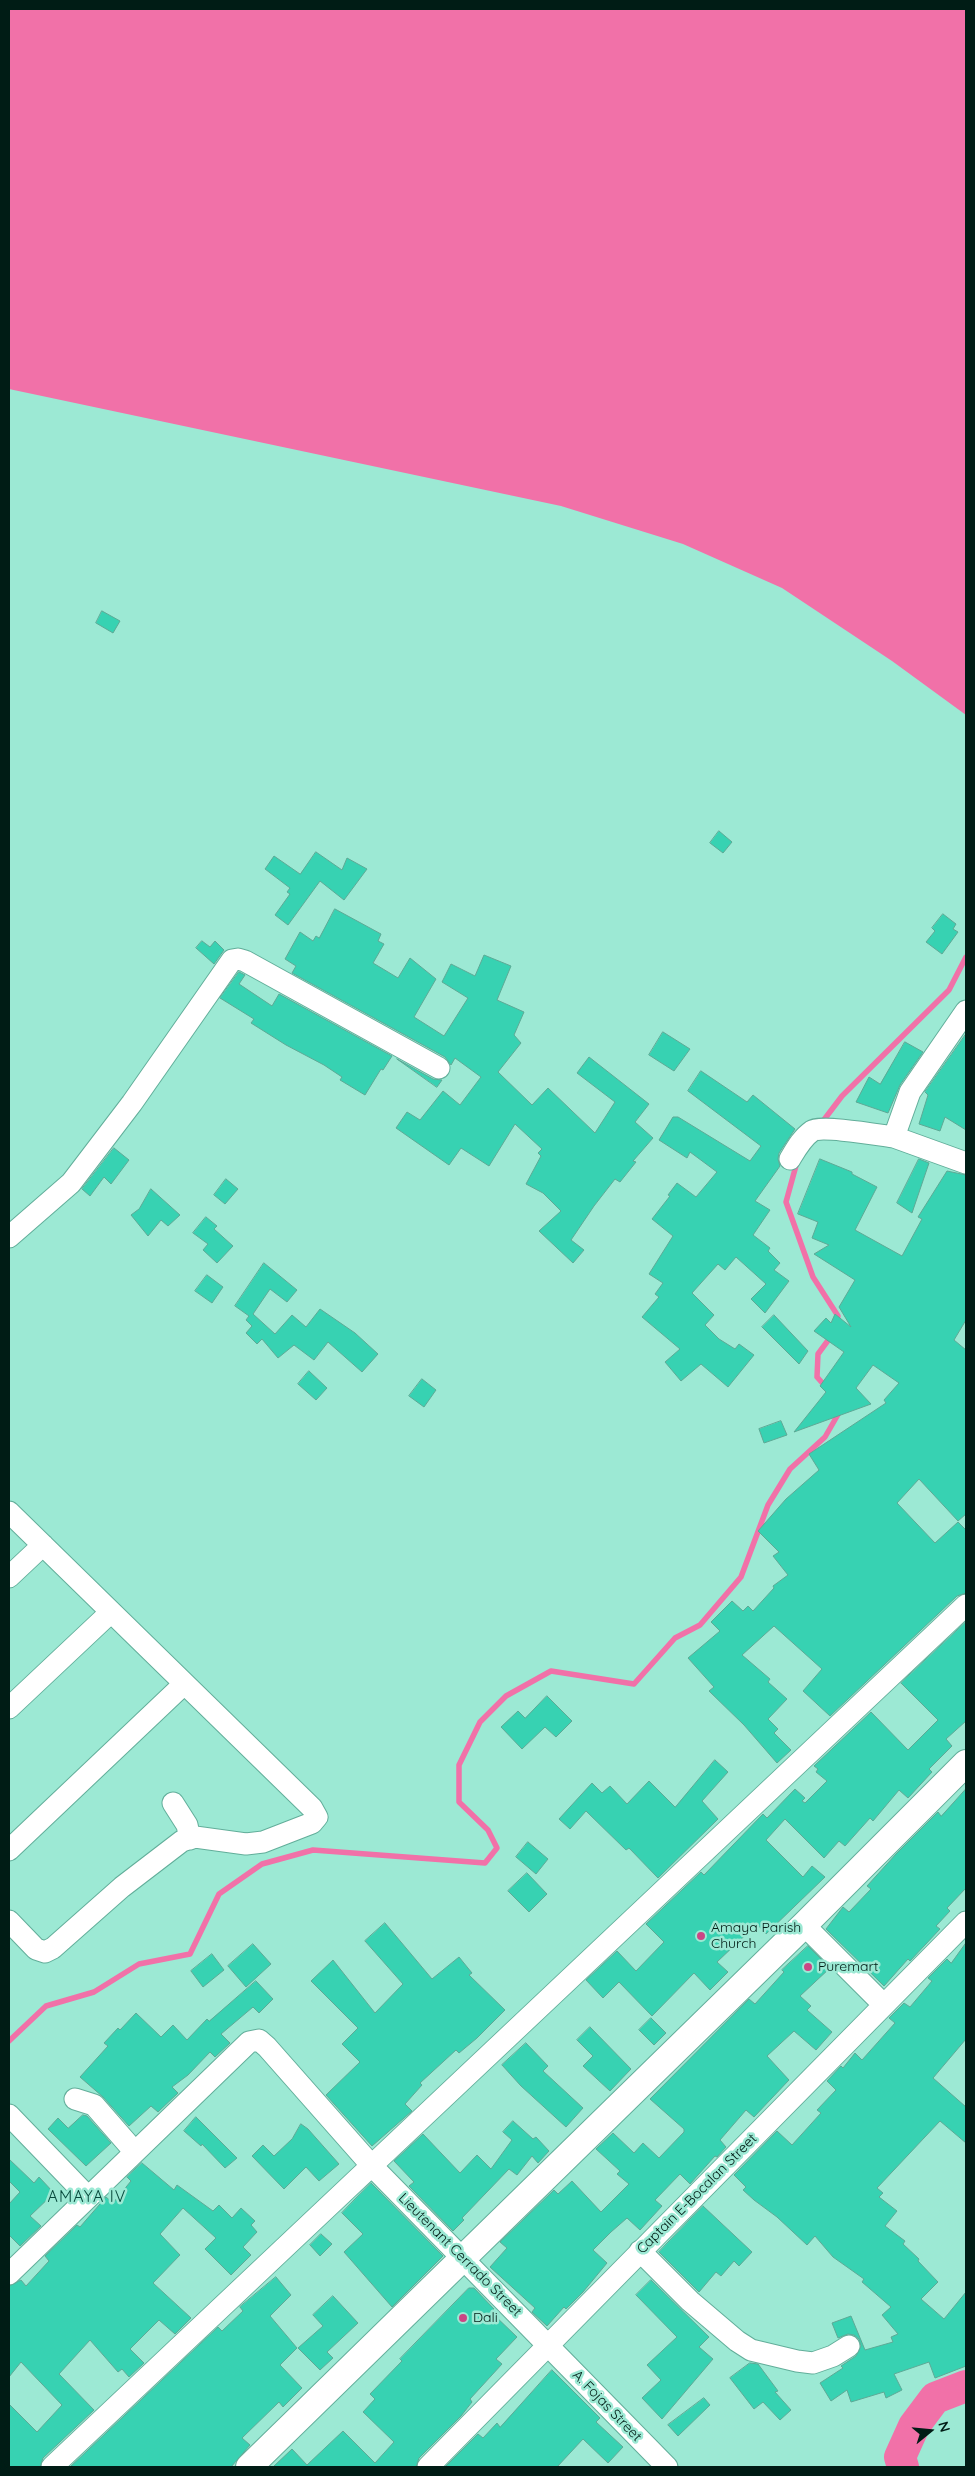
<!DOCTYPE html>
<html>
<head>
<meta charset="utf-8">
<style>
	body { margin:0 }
	#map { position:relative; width:975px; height:2476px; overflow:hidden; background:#9ce9d4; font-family:Quicksand,sans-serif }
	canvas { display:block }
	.frame { position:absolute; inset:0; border:10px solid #001c15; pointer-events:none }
	.north { position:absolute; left:905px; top:2406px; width:50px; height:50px; -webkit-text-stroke:4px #9ce9d4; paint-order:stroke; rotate:73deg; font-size:14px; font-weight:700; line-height:20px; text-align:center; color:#001c15 }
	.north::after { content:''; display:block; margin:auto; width:18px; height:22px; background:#001c15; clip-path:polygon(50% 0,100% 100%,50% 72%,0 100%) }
</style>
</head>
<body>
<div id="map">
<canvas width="975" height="2476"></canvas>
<div class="frame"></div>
<div class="north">N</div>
</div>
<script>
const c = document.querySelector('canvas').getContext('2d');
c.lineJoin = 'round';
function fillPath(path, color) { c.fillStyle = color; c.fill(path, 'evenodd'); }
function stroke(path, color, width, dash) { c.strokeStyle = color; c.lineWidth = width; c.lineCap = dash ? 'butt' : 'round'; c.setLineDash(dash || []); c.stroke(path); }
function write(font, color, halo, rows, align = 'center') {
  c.font = font + ' Quicksand,sans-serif'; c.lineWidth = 5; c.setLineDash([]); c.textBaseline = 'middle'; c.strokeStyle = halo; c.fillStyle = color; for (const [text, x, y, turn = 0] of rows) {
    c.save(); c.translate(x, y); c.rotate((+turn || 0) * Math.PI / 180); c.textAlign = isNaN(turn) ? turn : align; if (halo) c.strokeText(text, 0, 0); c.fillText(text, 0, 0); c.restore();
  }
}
fillPath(new Path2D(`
	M9,9H966V715L892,661L782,588L683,544L561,506L9,389Z`), '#f171a8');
stroke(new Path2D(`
	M820,1125L842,1096L949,990L966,957
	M797,1162L786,1202L813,1277L838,1316L836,1324
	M826,1387L817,1377L818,1354L832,1335
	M9,2041L46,2006L94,1992L139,1964L190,1954L219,1894L262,1864L313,1850L485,1863L497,1848L488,1830L459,1802V1765L480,1722L506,1696L551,1671L634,1684L675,1638L700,1625L741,1577L768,1505L790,1469L825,1437L840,1411`), '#f171a8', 5.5);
stroke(new Path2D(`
	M903,2467L900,2457L914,2426L935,2398L966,2386`), '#f171a8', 32);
const building = new Path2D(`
	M102,611L120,621L113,633L96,623Z
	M719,831L732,842L723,853L710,843Z
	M316,852L342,870L347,858L367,869L344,900L320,881L288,925L275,915L290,894L287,892L290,888L265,869L274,856L300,874Z
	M335,909L381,934L378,941L384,944L373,963L398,978L410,958L436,979L414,1017L444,1036L468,998L442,982L451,964L475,976L484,955L511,966L497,1000L524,1012L514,1035L521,1043L498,1072L532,1105L548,1088L595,1133L615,1102L577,1073L589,1057L649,1104L635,1122L653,1138L633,1161L636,1162L620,1182L615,1179L594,1206L571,1240L584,1250L573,1263L539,1231L561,1211L543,1193L526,1184L541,1156L538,1153L542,1149L515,1124L489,1166L461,1148L449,1165L396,1128L407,1112L420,1120L443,1091L460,1105L481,1077L455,1058L451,1065L445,1057L292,973L296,966L285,959L300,932L313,941L316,936L319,938Z
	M943,914L956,924L953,929L958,932L942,954L926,942L935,931L932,928Z
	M202,941L210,947L215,941L224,950L214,964L196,948Z
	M239,972L245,975L239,984L272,1006L279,994L392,1056L383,1070L381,1069L365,1095L340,1080L342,1077L324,1065L286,1045L251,1023L254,1019L220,998Z
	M663,1032L690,1049L674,1071L649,1055Z
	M966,1034V1130L945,1117L940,1131L919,1124L928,1095L925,1092Z
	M905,1042L923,1052L900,1085L888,1113L856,1102L869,1077L880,1084Z
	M397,1059L433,1079L442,1080L437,1087Z
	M701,1071L747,1102L753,1095L795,1129L779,1153L778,1159L780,1166L755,1201L770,1210L753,1235L770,1248L768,1251L780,1263L774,1270L789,1281L765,1313L751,1299L766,1284L736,1257L725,1270L718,1264L692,1293L714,1315L705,1325L719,1339L735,1349L739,1344L754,1355L728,1387L701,1364L681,1381L665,1362L680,1349L642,1317L659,1297L655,1294L663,1283L649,1274L673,1236L652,1219L670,1196L668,1195L677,1183L696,1197L717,1172L690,1152L687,1158L659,1140L673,1117H678L750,1161L761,1146L688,1091Z
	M114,1148L129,1160L111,1184L104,1177L90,1196L82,1189Z
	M820,1159L852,1172V1174L877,1187L855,1230L902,1256L922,1219L918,1217L947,1171L966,1175V1320L954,1340L966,1350V1514L958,1521L919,1479L897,1503L935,1543L958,1522L966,1530V1593L957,1596L830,1716L803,1691L822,1669L774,1626L742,1655L770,1679L768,1682L787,1699L768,1719L778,1729L774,1733L791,1750L777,1763L744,1725L709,1691L714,1687L688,1658L720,1631L711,1622L732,1601L743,1611L748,1606L753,1611L774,1588L773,1586L788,1575L773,1556L779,1552L758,1531L786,1499L819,1470L809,1454L886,1403L884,1400L899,1383L873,1365L856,1388L871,1404L794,1432L826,1392L820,1386L844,1352L814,1331L826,1318L831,1323L835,1314L851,1327L839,1307L855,1280L814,1254L829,1245L812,1238L818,1222L798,1214Z
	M919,1159L929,1163L912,1213L897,1203Z
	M226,1179L238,1189L225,1204L214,1195Z
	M151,1189L180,1215L168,1226L161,1220L148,1236L131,1215L139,1209Z
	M206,1217L217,1226L214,1229L233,1246L217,1263L203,1250L208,1244L193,1233Z
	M264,1263L297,1290L287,1302L270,1289L253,1314L275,1334L292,1315L306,1327L320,1309L355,1333L378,1354L362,1372L328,1342L314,1360L294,1345L278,1358L262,1339L257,1344L246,1333L252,1326L246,1320L249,1316L235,1306Z
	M207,1275L223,1287L212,1303L195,1291Z
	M774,1315L808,1351L799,1364L762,1327Z
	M309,1371L327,1388L316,1400L298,1384Z
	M422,1379L436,1390L424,1407L409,1396Z
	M781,1421L787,1435L764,1443L759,1429Z
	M966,1622V1721L946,1739L952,1746L929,1769L932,1772L908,1798L899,1790L873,1821L870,1818L845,1846L839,1841L824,1858L785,1819L766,1840L803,1877L812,1866L825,1877L766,1934L757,1924L717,1962L728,1972L710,1990L694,1973L652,2016L619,1982L603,1998L586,1980L617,1951L636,1971L664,1942L646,1924L701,1872L704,1875L763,1814L767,1818L795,1789L805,1798L802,1801L805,1803L827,1781L816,1772L818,1769L814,1766L871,1712L908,1750L938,1720L901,1683Z
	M547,1696L572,1721L556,1737L545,1727L522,1749L501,1727L518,1711L525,1718Z
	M715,1760L728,1772L702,1801L718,1819L658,1878L629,1848L626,1850L586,1811L570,1829L559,1819L592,1783L602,1793L610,1786L627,1804L649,1781L675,1807Z
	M966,1789V1888L947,1908L950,1911L936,1926L940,1929L910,1961L908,1959L884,1986L826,1929L843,1907L849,1912L871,1889L867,1886L896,1854L938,1812L941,1816Z
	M528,1842L548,1859L536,1874L516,1857Z
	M527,1873L547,1894L529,1912L508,1891Z
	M385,1923L432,1979L459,1957L472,1973L469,1975L505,2010L477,2038L459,2053L456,2050L420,2083L422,2085L405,2104L412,2111L372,2146L326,2095L360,2062L342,2044L358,2028L311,1981L333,1960L375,2013L403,1984L365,1941Z
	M966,1943V2039L933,2078L966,2107V2143L940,2121L877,2188L883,2193L879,2197L897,2211L885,2226L905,2241L903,2244L919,2259L918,2261L938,2282L921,2299L944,2319L966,2292V2366L935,2378L929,2362L894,2374L902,2390L886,2398L884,2392L851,2402L847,2390L831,2401L820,2383L843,2368L841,2366L856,2356L861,2346L859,2339L854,2335L848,2334L838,2338L832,2323L851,2316L865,2350L893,2342L891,2337L898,2334L882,2315L891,2307L862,2282L864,2279L833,2257L815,2236L807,2245L777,2217L754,2200L743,2190L746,2187L734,2175L777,2131L792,2145L821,2113L817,2110L836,2090L827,2081L841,2066L843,2068L855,2053L862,2060L895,2023L889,2018L904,2003L910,2007L932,1981L928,1978L947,1959L951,1963Z
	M253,1944L271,1964L246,1987L228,1966Z
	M808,1946L830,1968L800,1996L811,2006L807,2010L832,2032L816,2050L794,2031L767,2056L789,2080L754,2117L746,2110L720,2140L726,2147L717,2157L715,2156L690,2184L680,2174L655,2200L662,2206L640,2230L627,2218L611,2232L593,2250L607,2263L583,2292L566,2309L564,2307L547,2326L532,2312L535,2308L490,2267L507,2248L500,2242L554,2190L558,2194L572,2181L601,2212L629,2184L617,2174L620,2171L596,2149L613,2133L634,2153L643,2143L659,2158L684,2132V2129L650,2099L749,1999L755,2004L784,1972L782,1970Z
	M212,1954L224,1970L203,1987L191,1971Z
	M256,1981L273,1999L259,2013L253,2007L221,2034L230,2043L215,2057L210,2052L188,2075L172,2087L178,2093L158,2112L151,2106L129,2126L103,2097L80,2077L108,2046L104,2043L118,2028L120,2030L136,2013L161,2037L173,2025L187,2040L207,2019L209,2021Z
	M651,2018L666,2033L654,2045L639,2030Z
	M590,2027L631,2069L610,2091L583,2066L593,2056L577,2040Z
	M526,2043L548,2066L543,2071L583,2108L566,2127L521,2086L502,2065Z
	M83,2115L87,2116L111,2143L86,2166L48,2129L58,2118L68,2128Z
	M196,2117L237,2158L225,2168L202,2144L201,2146L184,2131Z
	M513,2121L533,2139L536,2137L549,2151L538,2163L532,2156L517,2175L509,2169L462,2218L464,2220L453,2231L409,2186L414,2182L394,2161L423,2134L460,2173L477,2155L491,2169L512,2140L503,2132Z
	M301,2124L308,2129L339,2164L319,2181L306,2167L284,2189L252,2156L263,2145L274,2156L292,2139Z
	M9,2159L34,2183L39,2177L54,2193L30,2216L41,2226L20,2246L9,2235V2204L20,2192L9,2181Z
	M142,2163L174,2190L177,2185L213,2211L219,2205L232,2218L241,2208L255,2221L251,2225L257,2232L243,2247L251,2255L231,2275L205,2249L216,2238L183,2208L160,2234L180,2255L153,2283L191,2318L175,2334L159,2320L130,2349L144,2363L129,2377L122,2369L118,2372L90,2340L59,2374L94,2410L43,2458L40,2467H9V2404L37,2432L62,2405L21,2362L9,2377V2286L21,2280L26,2286L49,2261L45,2256L77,2225L80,2227L106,2197L113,2203L131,2181L127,2177Z
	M371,2183L443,2256L392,2307L344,2252L363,2234L342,2213Z
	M703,2206L752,2252L739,2266L734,2261L721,2276L716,2272L699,2292L659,2252Z
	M321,2234L332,2244L320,2256L310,2245Z
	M276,2277L291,2295L270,2316L297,2348L280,2365L302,2388L283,2407L279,2402L242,2438L250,2445L231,2467H70L218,2327L222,2331L243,2311L240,2307Z
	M651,2280L709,2337L699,2347L713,2359L662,2419L642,2398L661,2380L647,2365L677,2337L636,2295Z
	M469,2288H474L494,2309L491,2312L517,2337L496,2359L502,2364L470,2399L472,2402L461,2416L419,2458L416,2467H273L292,2449L307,2465L343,2431L375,2463L394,2442L363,2412L375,2399L370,2394L402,2361L400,2359Z
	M333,2296L358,2323L327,2352L333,2358L320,2370L298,2348L323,2326L313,2315Z
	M750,2363L758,2364L778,2391L775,2392L791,2410L780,2420L763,2402L754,2409L730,2378Z
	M552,2370L600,2418L596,2422L623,2447L608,2463L583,2439L557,2467H445L478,2434L483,2438L497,2423L500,2427Z
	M704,2398L710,2405L678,2436L668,2425Z`);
fillPath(building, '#37d2b2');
stroke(building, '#5da995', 1);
const minor = new Path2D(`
	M966,1011L910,1092L894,1137L966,1163
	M790,1159C796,1149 802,1138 812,1131C820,1125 879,1135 894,1137
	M9,1237L71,1183L132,1103L232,960L238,959L245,961L439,1068
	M9,1512L312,1808L317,1817L312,1823L263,1842L246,1844L195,1837L182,1841L122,1887L53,1948L45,1952L36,1949L9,1921
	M9,1577L43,1545
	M9,1708L111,1612
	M173,1803L187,1825L190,1839
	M9,1850L184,1684
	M804,1925L884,2005
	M75,2099L94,2105L134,2151
	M9,2115L88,2197
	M640,2251L690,2301L737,2341L751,2350L797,2361L813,2363L833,2356L849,2346
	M9,2274L249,2042L259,2040L267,2047L372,2166L667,2467
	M52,2467L966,1605
	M428,2467L966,1922`);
const tertiary = new Path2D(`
	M249,2467L804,1925L966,1763`);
stroke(minor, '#62ae9a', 23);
stroke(tertiary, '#62ae9a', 28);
stroke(minor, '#fff', 21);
stroke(tertiary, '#fff', 26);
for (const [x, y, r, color] of [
	[701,1936,5,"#cc4585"],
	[808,1967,5,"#cc4585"],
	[463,2318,5,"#cc4585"]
]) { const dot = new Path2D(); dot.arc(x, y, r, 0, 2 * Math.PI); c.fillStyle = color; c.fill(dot); stroke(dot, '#9ce9d4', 2); }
write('14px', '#001c15', '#9ce9d4', [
	["Amaya Parish",711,1928],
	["Church",711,1944],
	["Puremart",818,1967],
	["Dali",473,2318]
], 'left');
write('14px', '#001c15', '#9ce9d4', [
	["Captain E-Bocalan Street",697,2194,-45],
	["Lieutenant Cerrado Street",460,2255,45],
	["A. Fojas Street",607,2406,46]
]);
c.letterSpacing = '1px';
write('16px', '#084a3d', '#9ce9d4', [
	["AMAYA IV",87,2197]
]);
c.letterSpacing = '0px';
</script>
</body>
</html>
